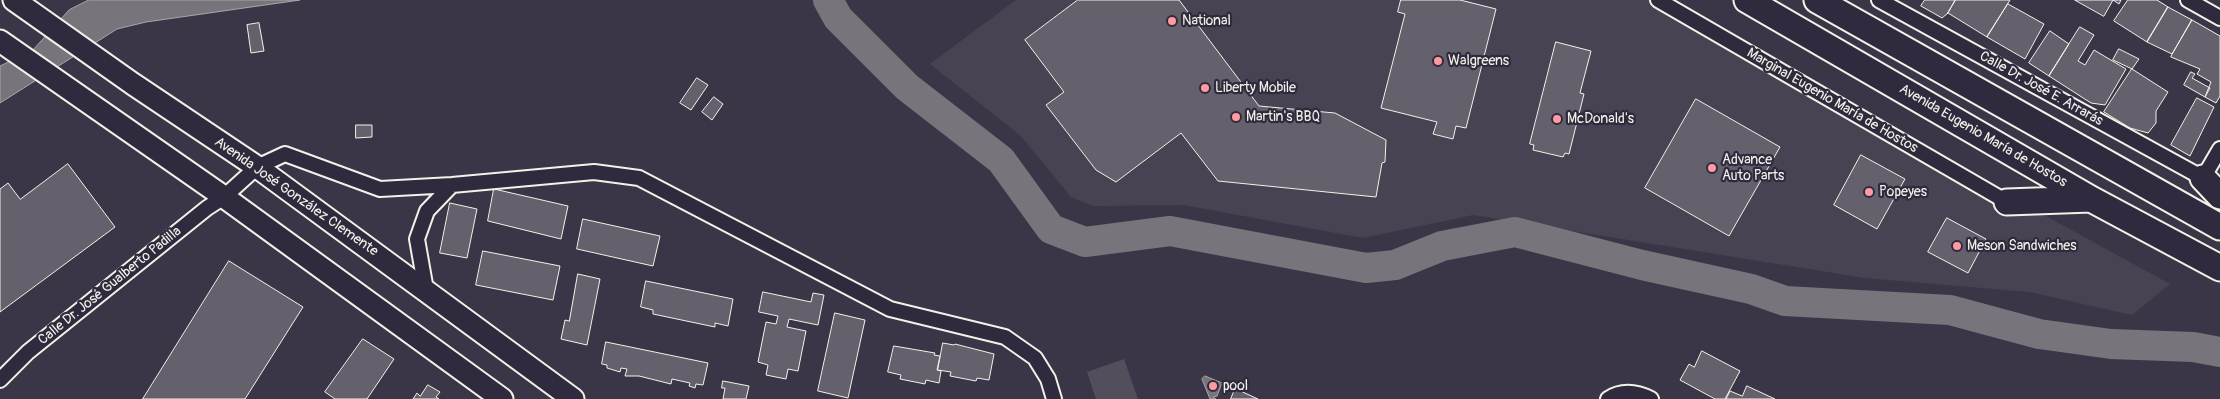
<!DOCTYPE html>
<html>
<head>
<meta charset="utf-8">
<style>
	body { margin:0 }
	canvas { display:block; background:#3b3647 }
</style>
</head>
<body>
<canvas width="2220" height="399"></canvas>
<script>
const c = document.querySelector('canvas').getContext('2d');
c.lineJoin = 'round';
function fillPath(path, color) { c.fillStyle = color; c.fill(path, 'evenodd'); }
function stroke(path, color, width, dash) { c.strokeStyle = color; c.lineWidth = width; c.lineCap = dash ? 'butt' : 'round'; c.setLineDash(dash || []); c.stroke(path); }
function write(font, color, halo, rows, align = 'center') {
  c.font = font + ' Pangolin,sans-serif'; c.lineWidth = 4.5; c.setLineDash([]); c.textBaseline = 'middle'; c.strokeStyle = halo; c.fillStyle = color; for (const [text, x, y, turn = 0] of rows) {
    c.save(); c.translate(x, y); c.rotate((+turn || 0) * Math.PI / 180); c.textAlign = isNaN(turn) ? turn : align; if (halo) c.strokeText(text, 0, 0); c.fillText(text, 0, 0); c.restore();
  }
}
fillPath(new Path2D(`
	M1016,0H1651L2170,284L2132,315L2030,292L1865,278L1473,215L1363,238L1184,205L1093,206L1071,197L1021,136L930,64Z`), '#484352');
fillPath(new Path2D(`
	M1124,359L1138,399H1096L1087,372Z`), '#534e5c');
const water = new Path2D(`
	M89,0H300L146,22L117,29L0,103V66L33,50L69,10Z
	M1205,376L1222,383L1217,396L1213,397L1216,399H1210L1202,379Z`);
fillPath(water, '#78747b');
stroke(water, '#aaa6a7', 1);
stroke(new Path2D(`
	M828,0L838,18L907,87L1001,160L1051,229L1085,242L1170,231L1366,268L1395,265L1442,246L1515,232L1642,265L1751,289L1785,301L1950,310L2039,334L2111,344L2193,347L2220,352`), '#78747b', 30);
const building = new Path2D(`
	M1078,0H1179L1259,106L1335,113L1386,140L1385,162L1382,163L1376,197L1218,181L1181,133L1116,182L1096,170L1046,105L1064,92L1025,40Z
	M1401,0H1460L1496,9L1466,128L1456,126L1453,139L1433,134L1437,122L1381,108L1405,14L1398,12Z
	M1925,0H1955L1948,13L1942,18L1921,6Z
	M1956,0H2010L1987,37L1948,13Z
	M2075,0H2121L2119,4L2113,0L2104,16Z
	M2128,0H2157L2168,7L2147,42L2114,21Z
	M2008,4L2044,24L2025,59L1987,37Z
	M2168,7L2192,20L2172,54L2147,42Z
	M2192,20L2220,36V96L2216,103L2205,97L2211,82L2197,74L2200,69L2171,57Z
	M259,23L264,51L251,53L247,25Z
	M2080,27L2094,35L2078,61L2085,65L2094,50L2126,69L2105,105L2091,103L2049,76Z
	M2050,31L2069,44L2049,76L2029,63Z
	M1556,42L1591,51L1580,93L1584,94L1569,154L1565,153L1563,157L1533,150L1534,145L1530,144Z
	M2119,49L2139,59L2132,69L2113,60Z
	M2132,69L2168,92L2156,111V123L2148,133L2130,128L2104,112Z
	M2191,72L2195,74L2192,78L2210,88L2205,97L2184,85Z
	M697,78L708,85L691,110L680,103Z
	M714,97L723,104L712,120L702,112Z
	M2197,98L2214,107L2190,156L2171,145Z
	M1696,99L1780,147L1729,236L1645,188Z
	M356,125H372V137L356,138Z
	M1861,155L1905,179L1877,229L1834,205Z
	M68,164L115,227L0,312V189L8,183L20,199Z
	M494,189L568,206L561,239L488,221Z
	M450,203L477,209L467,258L440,253Z
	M1947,218L1986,239L1968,273L1928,252Z
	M583,219L660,236L653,266L577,249Z
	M483,251L560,266L553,300L476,285Z
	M229,261L303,307L245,399H143Z
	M578,274L600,279L587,345L561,339L565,320L569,321Z
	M646,281L733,299L728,326L715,323V327L653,314V310L641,307Z
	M763,292L811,302L813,293L824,295L818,325L789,319L787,327L806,331L798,371L788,369L786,379L766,375L768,365L758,362L766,322L776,324L778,316L759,312Z
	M835,313L865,320L848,398L818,391Z
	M363,339L394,359L367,399H335L325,392Z
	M606,342L708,363L703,385L696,384L695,388L689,386L690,383L672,379L671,384L639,376H625L627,369L621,368L620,372L607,368V365L602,364Z
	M943,343L954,345L955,344L994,354L989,380L977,378L976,381L950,376L951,372L938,370Z
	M894,346L935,353L934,355L940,356L937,370L941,371L939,383L926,380L925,384L900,379L901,375L888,372Z
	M1702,351L1740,371L1725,399H1715L1680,380L1689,364L1694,367Z
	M723,381L749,386L746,399H723L725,388H722Z
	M428,385L440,392L436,397L439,399H413L417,393L420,396Z
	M1747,386L1775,399H1726L1730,391L1742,396Z
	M1235,389H1236L1258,399H1231Z`);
fillPath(building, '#65616c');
stroke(building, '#f4f1e8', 1);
const street = new Path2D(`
	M1658,0L2007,202
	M1879,0L2203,178L2220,149
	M2188,0L2220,18
	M426,290L417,239L427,211L452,185
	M0,380L28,352L207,208L224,197L257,167L285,154L380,189L452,185L594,172L639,178L890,309L1005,337L1035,358L1048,379L1054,399
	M1608,399C1623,389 1637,392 1651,399`);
const primary = new Path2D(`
	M14,0L133,84L257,167L573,399
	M0,41L224,197L502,399`);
const highway = new Path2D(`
	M1747,0L2091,199L2220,268
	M1817,0L2220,227
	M2203,178L2220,196
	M2007,202L2091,199`);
stroke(street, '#f4f1e8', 18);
stroke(primary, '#f4f1e8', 25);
stroke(highway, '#f4f1e8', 29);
stroke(street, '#2f2a3d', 14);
stroke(primary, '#2f2a3d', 21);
stroke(highway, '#2f2a3d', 25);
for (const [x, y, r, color] of [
	[1172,21,5,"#ff9aa2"],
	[1438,61,5,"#ff9aa2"],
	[1205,88,5,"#ff9aa2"],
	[1236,117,5,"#ff9aa2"],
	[1557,119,5,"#ff9aa2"],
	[1712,168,5,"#ff9aa2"],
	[1869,192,5,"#ff9aa2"],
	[1957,246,5,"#ff9aa2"],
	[1213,386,5,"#ff9aa2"]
]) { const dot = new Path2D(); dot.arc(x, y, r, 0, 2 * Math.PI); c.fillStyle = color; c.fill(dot); stroke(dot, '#2f2a3d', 2); }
write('14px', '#f4f1e8', '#2f2a3d', [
	["National",1182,21],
	["Walgreens",1448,61],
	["Liberty Mobile",1215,88],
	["Martin's BBQ",1246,117],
	["McDonald's",1567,119],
	["Advance",1722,160],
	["Auto Parts",1722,176],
	["Popeyes",1879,192],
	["Meson Sandwiches",1967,246],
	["pool",1223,386]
], 'left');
write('14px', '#f4f1e8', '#2f2a3d', [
	["Calle Dr. José E. Arrarás",2041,89,29],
	["Marginal Eugenio María de Hostos",1832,101,30],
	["Avenida Eugenio María de Hostos",1983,136,30],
	["Avenida José González Clemente",296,197,35],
	["Calle Dr. José Gualberto Padilla",110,286,-39]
]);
</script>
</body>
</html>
